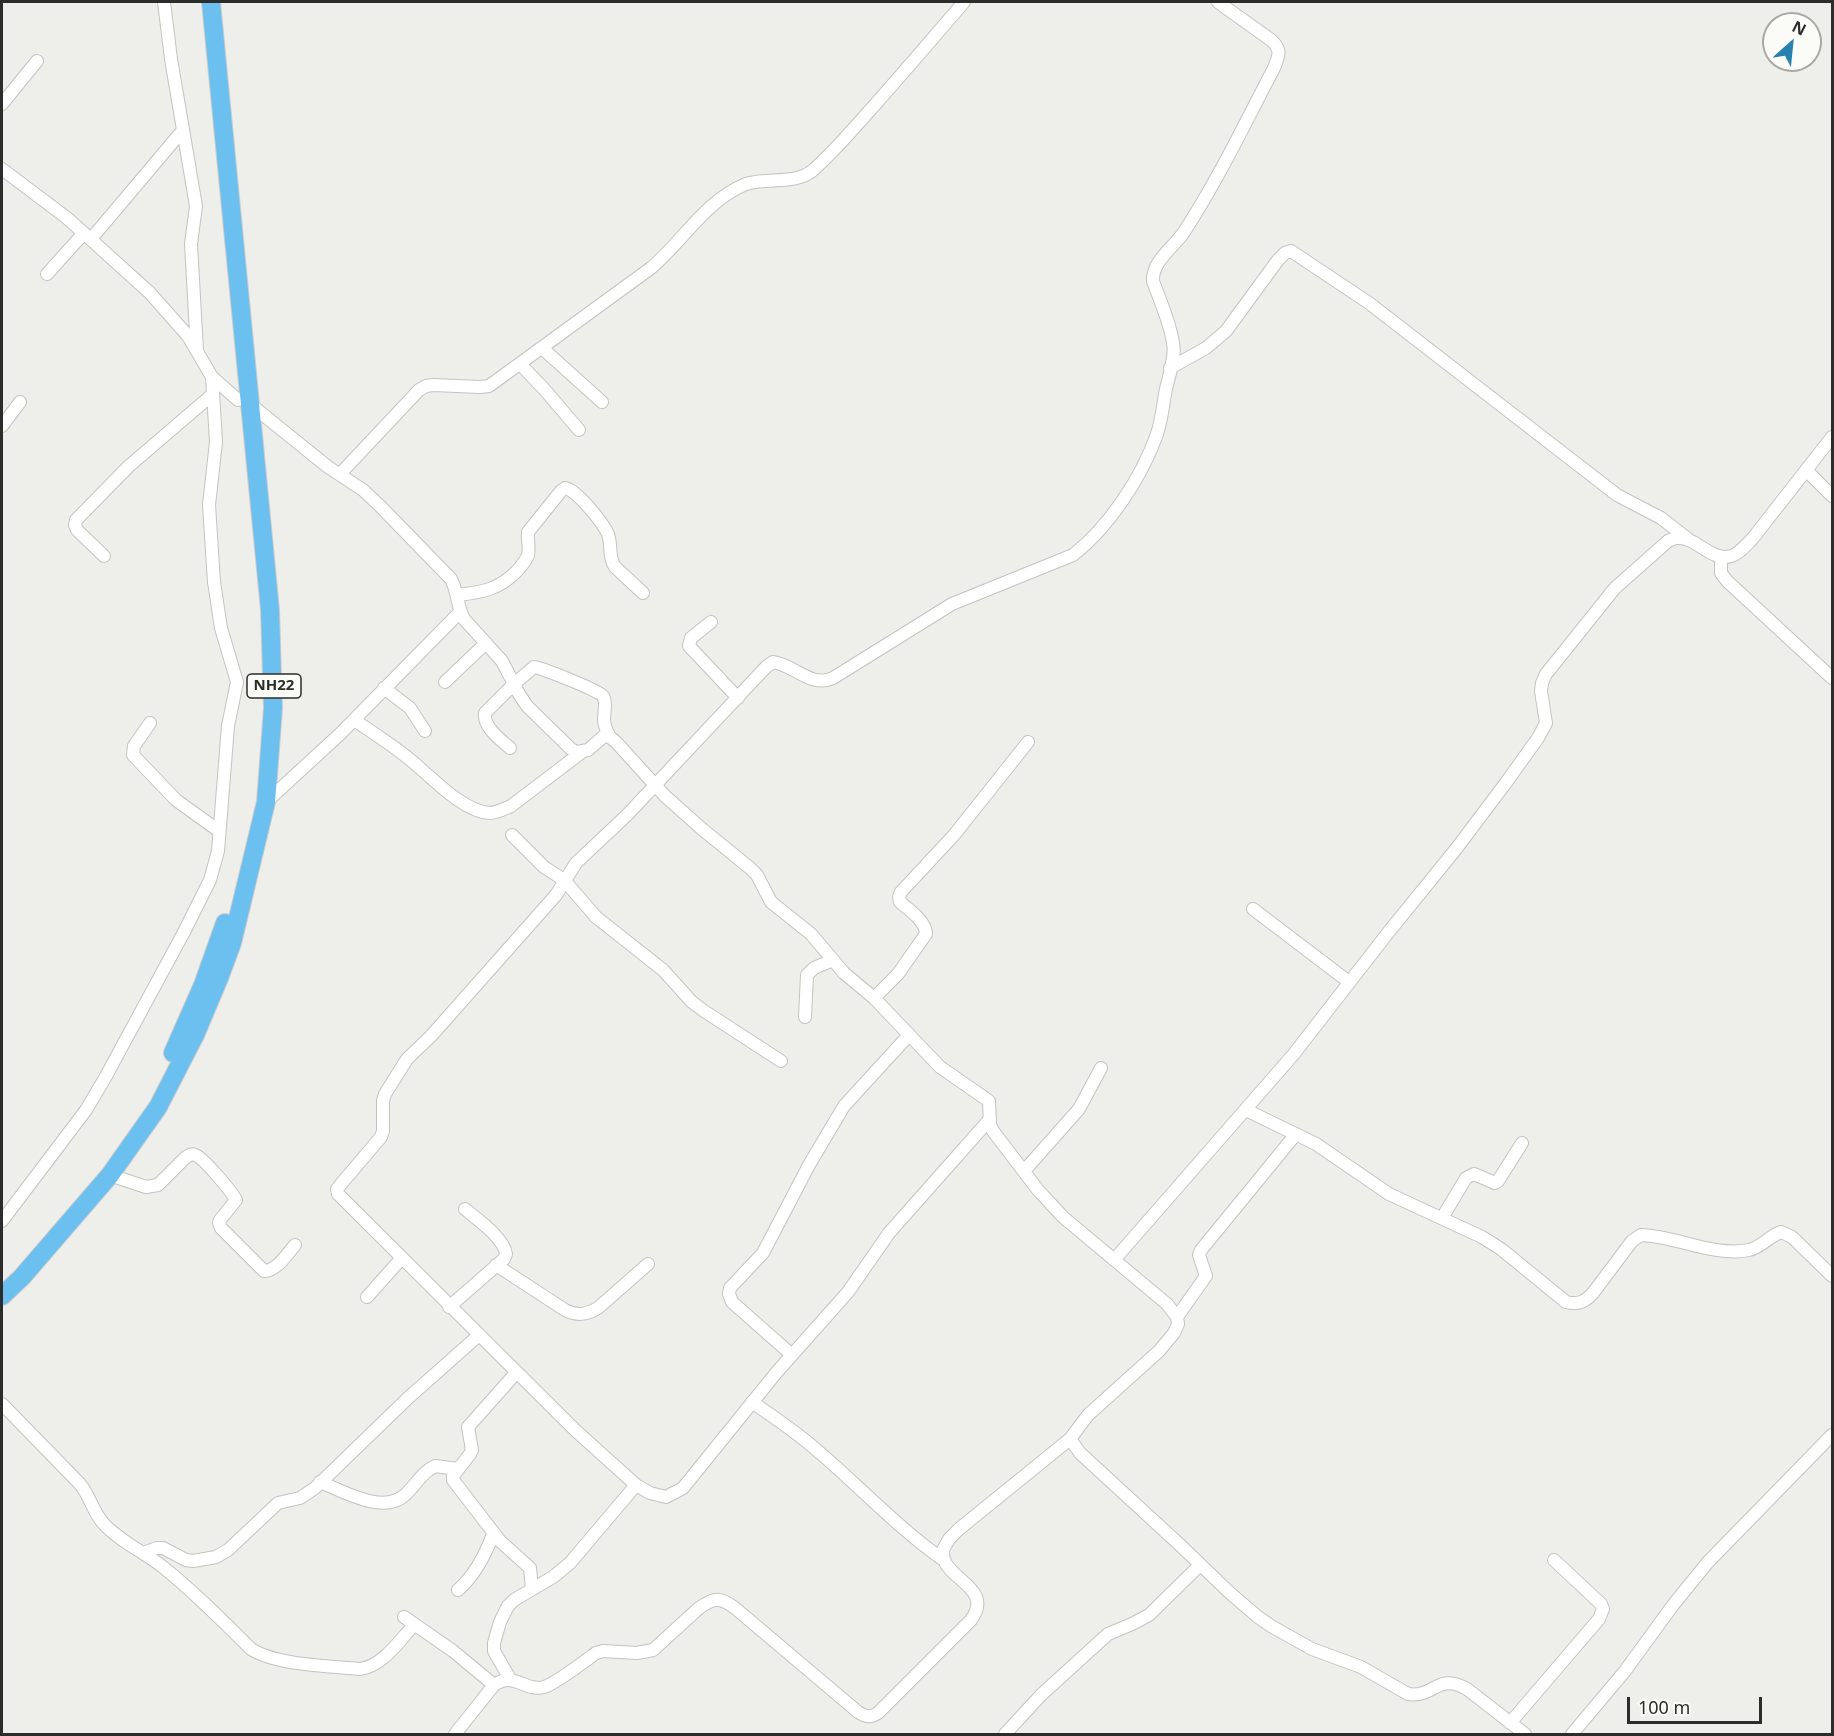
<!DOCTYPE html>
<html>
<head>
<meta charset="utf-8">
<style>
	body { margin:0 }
	#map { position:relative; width:1834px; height:1736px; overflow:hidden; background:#eeeeea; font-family:"Noto Sans",sans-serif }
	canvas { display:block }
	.frame { position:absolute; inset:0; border:3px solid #2c2c2a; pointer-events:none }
	.north { position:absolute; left:1762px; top:12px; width:60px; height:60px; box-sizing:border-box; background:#fbfbf7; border:2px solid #a8a8a5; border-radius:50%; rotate:27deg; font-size:16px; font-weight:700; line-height:24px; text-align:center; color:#2c2c2a }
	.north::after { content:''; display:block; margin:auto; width:21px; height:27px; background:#2782af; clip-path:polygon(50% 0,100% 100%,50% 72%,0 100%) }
	.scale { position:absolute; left:1627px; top:1697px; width:135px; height:27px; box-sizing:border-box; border:3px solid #2c2c2a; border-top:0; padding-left:8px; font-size:18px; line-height:21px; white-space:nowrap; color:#2c2c2a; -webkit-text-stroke:4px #fbfbf7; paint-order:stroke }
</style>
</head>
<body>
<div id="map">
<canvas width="1834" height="1736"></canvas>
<div class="frame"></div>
<div class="north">N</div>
<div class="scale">100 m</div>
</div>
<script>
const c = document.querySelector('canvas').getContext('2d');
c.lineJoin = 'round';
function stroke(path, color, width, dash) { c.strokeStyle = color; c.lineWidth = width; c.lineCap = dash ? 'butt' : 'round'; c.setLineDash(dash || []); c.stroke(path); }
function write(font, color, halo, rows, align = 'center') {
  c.font = font + ' "Noto Sans",sans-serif'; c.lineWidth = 4.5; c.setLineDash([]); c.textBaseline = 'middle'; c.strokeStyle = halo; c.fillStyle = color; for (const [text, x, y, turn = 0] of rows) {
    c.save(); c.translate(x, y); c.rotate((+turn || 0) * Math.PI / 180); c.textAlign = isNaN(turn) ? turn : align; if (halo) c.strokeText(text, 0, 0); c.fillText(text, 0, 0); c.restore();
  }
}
const minor = new Path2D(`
	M164,2L171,59L196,206L191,244L197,351
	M2,104L37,61
	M2,169L67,218L150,293L188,336L212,377L238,400
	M91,239L183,130
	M47,274L84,233
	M542,348L602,402
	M520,364L544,389L579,430
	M1170,368L1206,348L1226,331L1278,260L1285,253L1291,251L1369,303L1617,495L1661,518L1688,539
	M250,404L328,467L363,490L380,506L451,579C458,592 457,607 464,619L502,661L519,694L527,706L571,749L577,752L588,750L604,736L610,737L616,742L665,796L702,829L750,868L757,875L771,902L811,934L844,973L874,998L940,1067L989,1101L990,1125L993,1131L1038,1190L1063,1217L1167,1304L1177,1317L1178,1324L1174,1333L1159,1351L1088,1415L1070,1439L959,1529L949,1539L943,1550C943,1553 943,1556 944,1560C952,1581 993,1590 971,1620L878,1713C870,1718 866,1717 858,1712L735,1608C720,1597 715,1597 699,1608L653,1650L637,1653L603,1651L596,1653C585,1661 555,1684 544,1687C524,1692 516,1671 494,1685L455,1734
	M2,426L20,402
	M1807,471L1832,496
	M340,474L419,390L426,386L433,385L480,387L489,386L651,268C683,241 706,200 746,184C767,177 794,185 812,171C834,152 853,129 872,108C903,73 934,37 964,2
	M104,556L77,530L75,525L76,520L129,466L213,394
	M1721,557V573L1727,581L1832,678
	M457,595C483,592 498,590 517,571C521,566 526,561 528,555C530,547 527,540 528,532L561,491L565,488C577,490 603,523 608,534C612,545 608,557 615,567L643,593
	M711,622L691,638L689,646L738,698
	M445,682L486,643
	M384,688L410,708L425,731
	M354,720C372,732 391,744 408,758C429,774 461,811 489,813C497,813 504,809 511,806L582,752
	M150,723L134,746L133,755L176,800L219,831
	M510,748C500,739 483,727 485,713L514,684L534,667C542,668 600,691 603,696C607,703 604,712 604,719C604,726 607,732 610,737
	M266,802L340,734L460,612
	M512,835L544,867L564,880L596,917L663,970L692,1002L704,1011L781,1061
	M1253,909L1349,982
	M874,998L898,974L926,934C926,921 909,910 900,902L899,897L901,892L954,835L1028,742
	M805,1017L807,975L814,968L833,960
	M1246,1110L1316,1144L1389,1194L1482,1237L1501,1249L1566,1302C1578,1305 1585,1302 1593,1293L1632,1241L1641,1235C1677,1236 1713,1257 1749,1250C1762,1247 1769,1236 1781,1232L1792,1237L1832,1276
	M990,1119L889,1233L848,1292L776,1373L683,1488L666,1497L650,1493L636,1485L575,1430L338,1194L337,1189L341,1184L381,1137L383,1131V1101L385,1094L407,1059L431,1036L556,895L576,863L627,815L766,667L773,662C795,665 810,688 833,678L952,604L1073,555C1109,527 1142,477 1157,434C1162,419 1163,404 1166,389C1169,375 1176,357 1173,343C1170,322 1160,301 1153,281C1152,261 1173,248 1184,232C1218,180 1245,123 1274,68C1279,55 1282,50 1271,40L1218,2
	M1024,1171L1079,1109L1101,1068
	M110,1175L146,1187L158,1185L186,1157C190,1155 191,1153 195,1155C203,1157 232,1192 236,1200L220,1220L219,1223L221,1228L264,1271C277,1271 287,1254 295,1245
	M1442,1218L1466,1178L1474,1174L1495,1183L1498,1181L1522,1143
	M2,1221L86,1110L105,1078L184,932L210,880L218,851L228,726L237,682L221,628L214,582L209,505L216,442L212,377
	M1114,1260L1293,1055L1387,934L1456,849L1505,784L1538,738L1546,723L1541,691L1542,683L1546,674L1615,588L1668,541C1671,540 1674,538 1677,538C1696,536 1711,562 1731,556C1739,554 1747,544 1753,538L1832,437
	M496,1265L565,1310C577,1316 586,1315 598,1308L648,1264
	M367,1297L401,1259
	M449,1307L504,1259L506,1254C504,1238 478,1220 465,1209
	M1177,1317L1206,1276L1199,1255L1201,1250L1296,1134
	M792,1355L732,1302L729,1294L730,1288L763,1253L809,1165L844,1106L909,1035
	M516,1373L468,1427L472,1450L470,1454L453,1476V1480L500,1541L530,1568L532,1589
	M752,1402C775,1418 798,1433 819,1452C861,1488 899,1529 945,1561
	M2,1404L80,1484C90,1496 93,1512 103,1523C119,1541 144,1552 163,1567C194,1592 223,1621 251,1649C276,1665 329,1666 360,1669C383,1666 399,1641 414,1625
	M1070,1439L1080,1453L1180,1545L1230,1593L1258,1617L1271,1626L1312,1649L1361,1667L1408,1694C1434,1698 1438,1672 1467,1689L1525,1734
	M320,1482C343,1491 383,1515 405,1495C415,1486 422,1472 435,1466L458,1469
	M143,1553L157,1548H163L186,1560L193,1561L216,1557L228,1550L278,1503L300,1498L315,1488L408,1398L478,1336
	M458,1590C475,1575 485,1556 493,1534
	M404,1617L453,1651L494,1685
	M510,1679L494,1651V1643L500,1622L508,1606L514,1600L553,1577L570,1563L636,1485
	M1510,1723L1599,1619L1603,1609L1601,1604L1554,1560
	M1005,1734L1041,1695L1108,1634L1132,1624L1149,1615L1200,1565
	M1572,1734L1625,1671L1673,1605L1708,1562L1832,1435`);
const highway = new Path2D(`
	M173,1053L203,985L225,923
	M2,1296L22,1277L110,1175L158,1107L195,1035L219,978L232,943L266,802L273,708L270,610L211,2`);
stroke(minor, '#c3c3c0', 14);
stroke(highway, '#ccc', 20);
stroke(minor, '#fff', 12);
stroke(highway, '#6bc0f0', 18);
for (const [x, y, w] of [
	[274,686,54]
]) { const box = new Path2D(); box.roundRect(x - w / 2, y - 12, w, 24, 4.5); c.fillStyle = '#fbfbf7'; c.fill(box); stroke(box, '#2c2c2a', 1.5); }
write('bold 15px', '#2c2c2a', null, [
	["NH22",274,686]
]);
</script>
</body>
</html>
